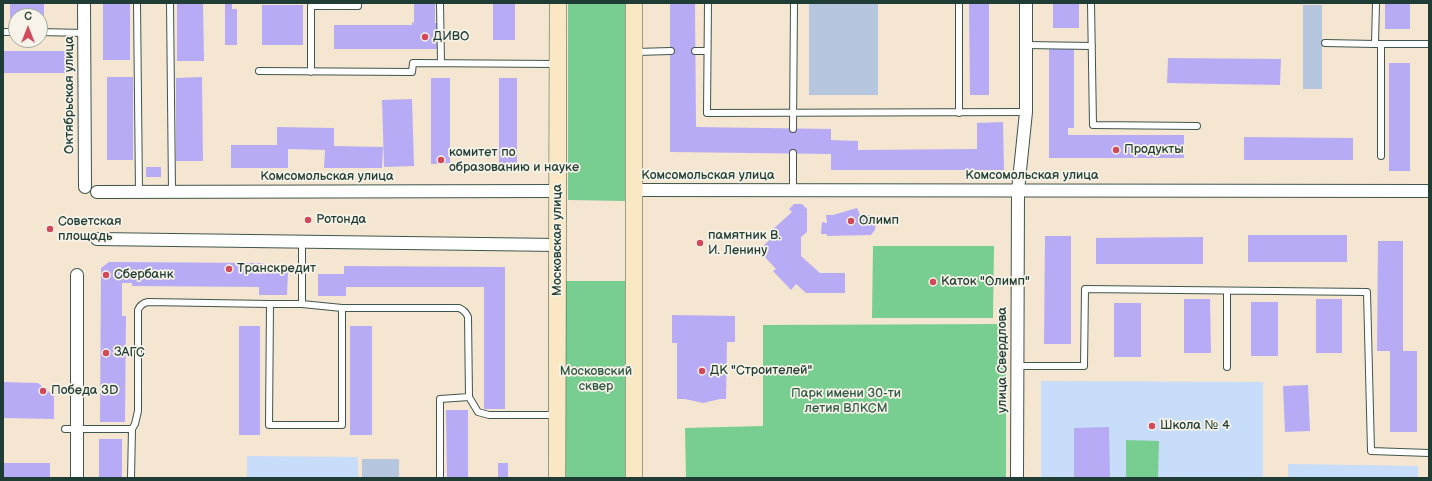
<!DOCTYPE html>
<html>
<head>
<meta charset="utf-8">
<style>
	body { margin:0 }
	#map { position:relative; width:1432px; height:481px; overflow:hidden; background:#f5e6d2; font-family:"Balsamiq Sans",sans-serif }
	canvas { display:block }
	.frame { position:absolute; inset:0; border:4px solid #1f3d34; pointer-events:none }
	.north { position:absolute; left:8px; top:8px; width:40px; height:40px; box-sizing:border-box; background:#f7f3e8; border:1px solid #a1aaa0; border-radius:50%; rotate:0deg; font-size:11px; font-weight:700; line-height:16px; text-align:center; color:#1f3d34 }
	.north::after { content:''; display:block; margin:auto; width:14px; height:18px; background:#d1495b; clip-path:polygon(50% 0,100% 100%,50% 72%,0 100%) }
</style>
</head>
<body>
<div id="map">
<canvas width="1432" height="481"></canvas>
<div class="frame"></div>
<div class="north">С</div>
</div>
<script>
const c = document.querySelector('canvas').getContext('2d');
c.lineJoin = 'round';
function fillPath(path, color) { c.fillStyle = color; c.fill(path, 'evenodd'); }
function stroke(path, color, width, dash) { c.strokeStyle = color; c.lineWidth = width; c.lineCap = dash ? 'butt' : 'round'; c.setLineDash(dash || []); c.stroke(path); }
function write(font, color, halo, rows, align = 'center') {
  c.font = font + ' "Balsamiq Sans",sans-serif'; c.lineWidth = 3.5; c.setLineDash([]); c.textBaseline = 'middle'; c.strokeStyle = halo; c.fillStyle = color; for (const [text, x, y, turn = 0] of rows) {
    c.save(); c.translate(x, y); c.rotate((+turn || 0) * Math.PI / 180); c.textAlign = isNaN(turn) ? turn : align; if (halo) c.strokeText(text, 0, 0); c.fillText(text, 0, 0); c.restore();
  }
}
fillPath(new Path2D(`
	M1041,381L1263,382V478H1041Z
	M247,456L358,457V478H247Z
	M1288,464L1418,466V478H1288Z`), '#c7ddf9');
fillPath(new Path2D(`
	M809,3H878V95H809Z
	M1303,5H1322V89H1303Z
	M362,459H399V478H362Z`), '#b5c6de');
fillPath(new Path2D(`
	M568,3H626L625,201L568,200Z
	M873,246H994L993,318H872Z
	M566,281H626L627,478H566Z
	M1006,324V478H686L685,428L763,426V325Z
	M1126,440L1159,441L1158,478H1126Z`), '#78cd91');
fillPath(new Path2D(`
	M10,3H44V18H40V16H16V18H10Z
	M103,3H130V60H103Z
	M177,3H203L204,61H177Z
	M225,3H232V9H237V45H225Z
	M414,3H435V23H439V49H334V25H412V22L414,23Z
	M493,3H515V40H493Z
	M670,3H695L696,127L831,129V140L858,141V150L977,149V123L1003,122L1004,170H831V154L670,152Z
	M969,3H989V95H970Z
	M1053,3H1079V28H1053Z
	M1385,3H1410V29H1385Z
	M262,5H303V45H262Z
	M1049,47H1074V128H1068V135H1184V158H1049Z
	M3,51H65V73H3Z
	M1168,58L1281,59L1280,85L1167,83Z
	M1389,63H1410V171H1389Z
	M107,77H133V160H107Z
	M202,77L203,161H176V78Z
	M431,78H450V163L431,164Z
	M499,78H517V164H499Z
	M412,99L414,166L384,167L382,100Z
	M277,127L334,128V146L383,147L382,168H324L325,150L288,149V168H231V145H277Z
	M1244,137L1353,138V160H1244Z
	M146,167H161V177H146Z
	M794,204H802L807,209V232L801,237V256L820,273H845V293H806L796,284L791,290L773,271L776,269L764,256V245L775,235L772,230L792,212L789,209Z
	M857,208L860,215H871V220H876L875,230L871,235L827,236V234H821L822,222L827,223L826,215H833Z
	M1248,235H1347V262H1248Z
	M1045,236H1071V344H1044Z
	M1203,237V264H1096V238Z
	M1378,241H1403V351H1417V432H1390V351H1377Z
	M109,262L263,263V272H288L287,295H259V287L132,286V283H122V316H126L125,422H100L101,268Z
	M344,266L505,267V409H484V287H346V296H318V274H344Z
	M1184,299H1210L1211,353H1184Z
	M1316,299H1342V353H1316Z
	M1251,302H1278V356H1251Z
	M1114,303H1141V357H1114Z
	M672,315L735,316V342H727L726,399H720L703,403L685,399H677V343H672Z
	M239,326H260V435H239Z
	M350,326H372V435H350Z
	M3,382L38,383L54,396V419L3,418Z
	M1308,385L1310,431L1285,432L1283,386Z
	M446,410H468V478H447Z
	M1109,427L1110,478H1074V428Z
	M99,439H122V478H99Z
	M3,463H50V478H3Z
	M498,463H508V478H498Z`), '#b7abf5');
const lane = new Path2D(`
	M137,3L139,192
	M170,3L172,192
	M440,3L441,63
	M708,3L707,113L1026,112
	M959,3V113
	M1091,3L1093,125L1197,126
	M1376,3L1375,44H1429
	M3,32H16
	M40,32L84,33
	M1325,43L1375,44
	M1026,45L1092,46
	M695,51H707
	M636,52L671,51
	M259,71L412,72L413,63L557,64
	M311,72V6H358V3
	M793,129L794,3
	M1381,156V44
	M793,190V153
	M302,242V304L342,308H459C464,310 466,312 468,317L469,397L478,412L489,415H556
	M270,304L269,425H342V308
	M1017,366H1084L1085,289L1367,292L1371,451L1429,453
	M1227,367V291
	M65,429H132L135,424L138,411V310C140,305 143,303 148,302L270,304H302
	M131,478L132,429
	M440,478V399L469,397`);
const street = new Path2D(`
	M84,3L85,187
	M634,190L1429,191
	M97,192L558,191
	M97,239L558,245
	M77,275V478
	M1017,478L1018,190L1026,112V3`);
const secondary = new Path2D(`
	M634,3V478
	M557,478L558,3`);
stroke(lane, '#3f564c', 8);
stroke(street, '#3f564c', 14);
stroke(secondary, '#3f564c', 18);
stroke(lane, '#fff', 6);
stroke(street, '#fff', 12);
stroke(secondary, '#fae7c3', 17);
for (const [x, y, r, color] of [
	[425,37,4,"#d1495b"],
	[1116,150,4,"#d1495b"],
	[441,160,4,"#d1495b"],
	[308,220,4,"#d1495b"],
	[851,221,4,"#d1495b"],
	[50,229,4,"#d1495b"],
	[700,243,4,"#d1495b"],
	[229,269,4,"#d1495b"],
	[106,275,4,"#d1495b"],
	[933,282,4,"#d1495b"],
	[106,353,4,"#d1495b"],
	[702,371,4,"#d1495b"],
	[43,391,4,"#d1495b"],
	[1152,426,4,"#d1495b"]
]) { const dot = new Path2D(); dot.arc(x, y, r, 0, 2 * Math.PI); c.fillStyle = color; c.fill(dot); stroke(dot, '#f7f3e8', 1.5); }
write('13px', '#1f3d34', '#f7f3e8', [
	["ДИВО",433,37],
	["Продукты",1124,150],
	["комитет по",449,153],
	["образованию и науке",449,168],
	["Ротонда",316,220],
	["Олимп",859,221],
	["Советская",58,222],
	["площадь",58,237],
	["памятник В.",708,236],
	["И. Ленину",708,251],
	["Транскредит",237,269],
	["Сбербанк",114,275],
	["Каток \"Олимп\"",941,282],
	["ЗАГС",114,353],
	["ДК \"Строителей\"",710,371],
	["Победа 3D",51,391],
	["Школа № 4",1160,426]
], 'left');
write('13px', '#1f3d34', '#f7f3e8', [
	["Октябрьская улица",70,95,-90],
	["Комсомольская улица",708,176],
	["Комсомольская улица",1032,176],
	["Комсомольская улица",327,177],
	["Московская улица",558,240,-90],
	["улица Свердлова",1003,360,-90]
]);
write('13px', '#315a47', '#f7f3e8', [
	["Московский",596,372],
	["сквер",596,387],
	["Парк имени 30-ти",846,394],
	["летия ВЛКСМ",846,409]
]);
</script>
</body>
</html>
